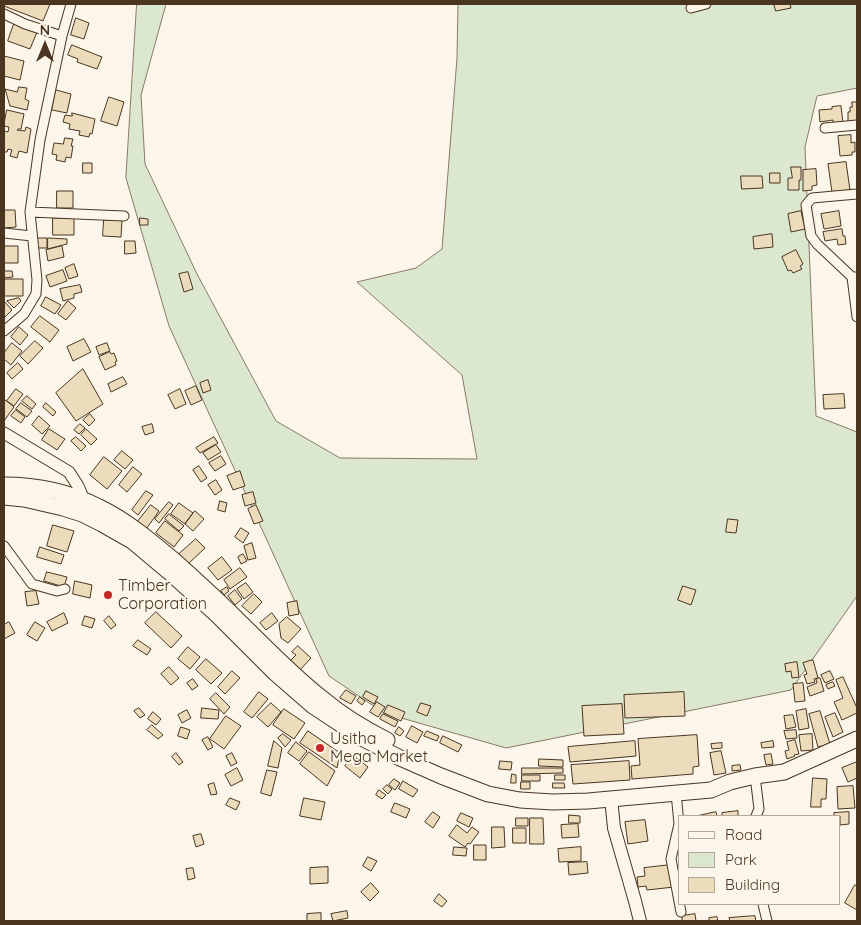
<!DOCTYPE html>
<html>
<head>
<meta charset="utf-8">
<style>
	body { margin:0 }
	#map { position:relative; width:861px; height:925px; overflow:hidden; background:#fbf6e9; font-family:Quicksand,sans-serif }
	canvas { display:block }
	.frame { position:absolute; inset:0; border:5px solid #4a3520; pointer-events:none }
	.legend { position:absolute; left:678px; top:815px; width:162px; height:90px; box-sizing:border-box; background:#fbf6e9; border:1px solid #b4a999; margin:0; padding:6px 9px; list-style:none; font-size:15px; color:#4a3520 }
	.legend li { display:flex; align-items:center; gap:10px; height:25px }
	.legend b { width:25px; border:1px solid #b4a999 }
	.north { position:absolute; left:20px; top:20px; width:50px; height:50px; -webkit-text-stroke:4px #fbf6e9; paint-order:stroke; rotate:0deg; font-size:14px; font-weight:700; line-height:20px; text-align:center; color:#4a3520 }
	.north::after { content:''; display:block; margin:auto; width:18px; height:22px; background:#4a3520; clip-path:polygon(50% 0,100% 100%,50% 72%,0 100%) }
</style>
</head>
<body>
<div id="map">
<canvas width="861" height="925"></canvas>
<div class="frame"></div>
<ul class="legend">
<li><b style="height:6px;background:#fbf6e9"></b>Road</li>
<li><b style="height:14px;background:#dce7d0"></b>Park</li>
<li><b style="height:14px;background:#ecdcbc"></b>Building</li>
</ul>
<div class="north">N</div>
</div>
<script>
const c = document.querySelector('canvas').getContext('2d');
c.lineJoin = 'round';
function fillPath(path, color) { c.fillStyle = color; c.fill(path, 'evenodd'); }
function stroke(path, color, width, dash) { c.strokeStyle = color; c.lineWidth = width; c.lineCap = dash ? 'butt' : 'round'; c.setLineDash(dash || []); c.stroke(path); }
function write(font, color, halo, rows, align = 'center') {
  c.font = font + ' Quicksand,sans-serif'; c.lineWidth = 4; c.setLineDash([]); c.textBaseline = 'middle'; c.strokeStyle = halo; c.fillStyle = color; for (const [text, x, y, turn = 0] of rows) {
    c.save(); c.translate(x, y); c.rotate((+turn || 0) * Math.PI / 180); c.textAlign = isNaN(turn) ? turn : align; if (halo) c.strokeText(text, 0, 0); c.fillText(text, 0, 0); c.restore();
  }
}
const green = new Path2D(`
	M137,4H166L141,95L145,164L197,274L276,421L340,458L477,459L462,375L357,282L416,268L442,249L457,58L458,4H857V88L817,96L805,147L816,416L857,432V596L791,690L506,748L384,713L329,676L169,326L126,178Z`);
fillPath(green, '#dce7d0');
stroke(green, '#887966', 1);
const building = new Path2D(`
	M5,4H50L43,21L4,6Z
	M774,4H790L791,8L776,11Z
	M76,18L89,23L84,39L71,35Z
	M14,24L37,32L30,49L8,41Z
	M72,45L102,57L97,69L77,62L78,59L68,55Z
	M4,56L24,61L20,80L4,76Z
	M19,87L27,88L25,99L29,101L27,110L10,106L5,89L17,92Z
	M56,90L71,94L67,113L52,110Z
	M109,97L124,102L117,126L101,121Z
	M852,102H857V123H848V112H850V107H852Z
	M841,106L843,123L833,124V120L820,122L819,110L832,109V107Z
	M7,110L24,114L21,129H18L17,130L25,131L26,127L31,129L27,153L19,151L17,158L10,156L12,150L8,149L7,152H4V131L8,132L9,127L4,126Z
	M72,113L95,119L92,134L90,133L89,137L79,135L80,131L69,129L70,124L63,122L65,115L72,116Z
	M851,135V143L855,142V152H852V155L840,156L838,136Z
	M65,138L73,139L71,146H73L71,158L66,157L65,162L56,160L57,155L52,154L54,143L63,144Z
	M846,162L850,190L832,192L828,164Z
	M83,163H92V173H83Z
	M791,167H801V180H799V190H788V178H792Z
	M816,169L817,185L812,186V190L803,191V170Z
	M770,173H780V183H770Z
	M741,176H762L763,188L742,189Z
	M57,191H73V208H57Z
	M4,210H15L16,227L4,228Z
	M801,211L805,229L791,232L788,214Z
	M839,211L841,226L824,229L821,214Z
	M53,218H74V235H53Z
	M140,218L148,219V225H140Z
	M104,220H122L121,237L103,236Z
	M842,229L843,236H845L846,244L838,245L837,239L825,241L823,232Z
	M772,234L773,247L754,249L753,237Z
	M35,238H47V248H35Z
	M48,238L67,239V244L48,249Z
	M125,241H135L136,253L125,254Z
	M4,246H18V263H4Z
	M62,246L64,257L48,261L46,250Z
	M796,250L803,264L800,266L802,269L793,273L791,270L788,271L782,257Z
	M74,264L78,276L69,279L65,268Z
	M63,270L67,281L50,287L46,276Z
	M4,271H12L13,277L4,278Z
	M188,272L193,289L184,292L179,274Z
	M4,279H23V296H5Z
	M80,285L82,292L74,294V298L63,301L60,289Z
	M46,297L61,305L55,314L41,306Z
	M19,298L21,301L14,308L7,301Z
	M4,301L12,310L4,318Z
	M68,301L76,308L66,320L58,314Z
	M40,316L59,330L50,342L31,327Z
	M19,327L28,335L20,345L11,337Z
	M84,339L91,352L73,361L67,347Z
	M35,341L43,348L28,364L20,356Z
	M12,343L22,351L11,365L4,359V353Z
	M107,343L110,351L99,355L96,347Z
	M110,352L111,354L114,353L117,361L115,362L116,365L105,370L99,357Z
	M18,363L23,369L12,379L7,373Z
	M83,369L103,404L76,421L56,393Z
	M123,377L127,384L111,392L108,384Z
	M208,380L211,390L203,393L200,383Z
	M196,386L202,400L191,405L185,391Z
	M16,389L23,394L14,406L7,401Z
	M180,389L186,404L175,409L168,395Z
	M844,394L845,408L824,409L823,395Z
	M27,396L36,404L32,409L22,401Z
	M4,399L14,407L4,421Z
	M21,403L32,411L27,417L16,409Z
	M46,403L56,412L53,416L43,407Z
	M16,410L25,417L21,423L11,416Z
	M90,414L95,420L89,426L83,420Z
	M39,416L50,426L42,434L32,425Z
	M80,424L85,428L79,434L74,430Z
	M152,424L154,432L145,435L142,427Z
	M49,429L65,439L57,450L42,440Z
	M86,429L97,439L91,445L81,435Z
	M76,437L86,446L81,451L71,441Z
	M214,437L218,443L200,453L196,448Z
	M216,445L221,452L208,460L203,453Z
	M122,451L133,460L125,469L114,460Z
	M221,456L226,464L215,471L209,463Z
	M104,457L122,471L107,489L90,475Z
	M199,466L207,478L201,482L193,470Z
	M133,467L142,474L127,492L119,485Z
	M240,471L245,486L233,490L227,476Z
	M216,480L222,490L215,495L208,485Z
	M146,491L153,495L138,515L132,510Z
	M253,492L256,503L245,506L242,495Z
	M220,501L227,503L225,512L218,510Z
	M169,502L173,505L159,523L155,519Z
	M179,503L193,513L185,524L171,514Z
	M151,505L159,511L144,532L135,525Z
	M256,505L263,521L254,524L248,509Z
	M195,511L204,519L193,531L185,524Z
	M169,514L184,526L179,531L165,519Z
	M728,519L738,520L736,533L726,532Z
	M165,521L183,535L174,547L156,533Z
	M53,525L74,531L67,552L47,546Z
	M241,528L249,533L243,543L235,537Z
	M196,539L205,548L187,565L178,555Z
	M252,543L256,558L248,560L244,546Z
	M40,547L64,555L61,564L37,557Z
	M243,554L247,561L241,564L238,557Z
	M222,557L232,570L218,580L208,568Z
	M240,568L247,577L230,589L224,580Z
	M47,572L67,577L64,587L44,581Z
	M75,581L92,585L90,598L73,594Z
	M246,583L253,592L244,599L237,589Z
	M683,586L696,590L691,605L678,600Z
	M227,587L229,591L224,595L221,591Z
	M235,590L242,599L235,605L228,596Z
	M36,591L39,604L27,606L25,592Z
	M254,594L262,602L251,614L242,606Z
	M297,601L299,614L289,616L287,603Z
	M156,612L182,636L171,648L145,623Z
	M64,613L68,623L52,631L47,622Z
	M272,613L278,621L266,630L260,623Z
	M85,616L95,619L92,628L82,625Z
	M109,616L116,625L111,629L104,621Z
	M287,617L301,629L288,643L281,638L279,624Z
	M9,622L15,633L4,639V625Z
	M35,622L45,628L37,641L27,635Z
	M138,640L151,649L147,655L133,646Z
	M298,646L311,658L299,671L289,662L296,655L292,652Z
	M188,647L200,657L190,669L178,659Z
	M206,659L222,673L211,684L196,670Z
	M813,660L818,678L814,679L815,682L807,684L804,675L807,674L803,663Z
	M797,662L799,677L792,678L791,671L786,672L785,664Z
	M169,667L179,678L171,685L161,674Z
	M232,671L240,678L225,694L218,687Z
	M830,671L834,679L825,683L821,675Z
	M843,677L857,708V713L842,720L834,702L843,698L836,680Z
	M820,678L824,691L810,696L807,687L817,683L816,679Z
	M193,679L198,686L192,690L187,683Z
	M833,682L835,686L828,689L826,685Z
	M803,683L805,701L795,702L793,684Z
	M346,690L356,696L351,704L340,698Z
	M366,691L378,697L374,704L363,697Z
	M259,692L268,699L252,718L244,712Z
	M684,692L685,716L625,718L624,695Z
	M216,693L230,707L224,714L210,699Z
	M360,697L365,701L362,705L357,701Z
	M377,702L385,707L378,717L370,712Z
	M271,703L281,712L268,727L257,717Z
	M421,703L431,706L427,716L417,712Z
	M622,704L624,734L584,736L582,706Z
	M388,705L405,712L401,721L384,713Z
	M139,708L145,715L140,718L134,711Z
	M202,708L219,710L218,719L201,718Z
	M284,709L305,723L294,739L273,725Z
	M806,709L809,728L799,730L796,711Z
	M187,710L191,718L182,723L178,715Z
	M820,711L830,744L818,747L809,714Z
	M153,712L161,719L156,725L148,719Z
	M835,713L843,732L833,737L825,717Z
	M383,714L398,721L395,727L380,719Z
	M793,715L796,727L786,729L784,716Z
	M226,716L241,726L224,749L210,739Z
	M152,725L163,735L158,739L147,730Z
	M412,726L423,732L417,743L406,737Z
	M181,727L190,730L187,739L178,736Z
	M399,727L404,731L400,736L395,733Z
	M796,730L797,738L786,739L784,731Z
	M308,731L340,753L337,768L300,743Z
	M427,731L439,736L437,741L424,736Z
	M283,734L291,740L285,747L278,738Z
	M812,734L813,750L801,751L799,735Z
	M697,735L699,766L693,767V774L632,779L631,766L640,765L638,739Z
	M443,736L462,745L458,752L440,743Z
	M208,737L213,747L208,750L202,740Z
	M795,740L799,754L794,755L795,756L787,759L785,751L789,750L787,742Z
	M274,741L282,748L278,768L268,766Z
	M635,741L636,756L570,762L568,747Z
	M773,741L774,747L762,748L761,743Z
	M296,742L307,751L299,761L288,753Z
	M722,743V748L712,749L711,744Z
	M721,751L726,773L714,775L710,753Z
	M309,752L335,771L327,786L300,764Z
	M176,753L183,762L179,765L172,757Z
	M232,753L237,763L231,766L226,756Z
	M771,754L773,764L766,765L764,755Z
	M354,756L368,767L360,778L345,766Z
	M539,759L563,760V767L539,766Z
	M500,761L512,762L511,770L499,769Z
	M629,761L630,780L573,784L571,765Z
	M857,762V778L848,782L842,768Z
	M740,765L741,770L732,771V766Z
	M237,768L243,780L231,786L225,775Z
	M522,768H563V773L522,774Z
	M267,770L277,772L271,796L261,793Z
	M512,774L516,775V783H511Z
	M522,775H540V781H522Z
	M555,775H565V780H555Z
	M813,778L827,779L826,799H821V807H811Z
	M394,779L400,783L395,790L389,785Z
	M403,781L418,790L413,797L399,789Z
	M521,782H530V789H521Z
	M214,783L217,794L211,795L208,785Z
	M553,783H564L565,788H553Z
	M387,785L392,789L388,794L383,789Z
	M853,786L855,808L838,809L837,787Z
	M379,790L386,795L382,799L376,795Z
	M230,798L240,802L236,810L226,805Z
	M304,798L325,802L321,820L300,816Z
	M395,803L410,809L406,818L391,812Z
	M738,811V816H722V813Z
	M433,812L440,817L433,828L425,822Z
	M716,812L717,816H697Z
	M849,812V824L840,825V816H834V813Z
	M461,813L473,818L469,827L457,821Z
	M569,815L580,816V823H569Z
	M516,818H528V826H516Z
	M530,818H543L544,844H530Z
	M645,820L648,841L628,844L625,822Z
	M578,824L579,837L562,838L561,825Z
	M457,825L467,833L472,827L479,832L470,844L468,843L465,847L449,836Z
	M492,827H504L505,847L492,848Z
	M513,828H526V843H513Z
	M201,834L204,844L196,847L193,836Z
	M474,845H486V860H474Z
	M454,847L467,848L466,856L453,855Z
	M581,847V861L559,862L558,849Z
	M368,857L377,861L371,871L363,866Z
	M587,862L588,873L569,875L568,863Z
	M671,865L674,887L647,890L646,886L638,887L637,877L645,876L644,868Z
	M328,867V883L310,884V868Z
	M193,868L195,878L188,880L186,869Z
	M371,883L379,892L370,901L361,892Z
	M855,885L857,886V910L845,903Z
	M439,894L447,901L442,907L434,901Z
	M347,911L348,918L333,921L331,914Z
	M321,913V921H307V914Z
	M695,914L696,921H682V916Z
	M755,916L756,921H730L729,918Z
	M717,917L718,921H709V918Z`);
fillPath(building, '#ecdcbc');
stroke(building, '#4a3520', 1);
const street = new Path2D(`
	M691,8L706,4
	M4,14L25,24L62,36
	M825,128L857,125
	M30,212L124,216
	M4,233L32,236
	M852,277L817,244L811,236L806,205L812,198L857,194
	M857,277H852L857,317
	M4,331L24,314L36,294L37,280L30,212L40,140L62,36L71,4
	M4,546L32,584L57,591L65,589
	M755,776L759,809L756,816
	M676,793L679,824L671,859L681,912
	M763,904L767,921`);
const secondary = new Path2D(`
	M4,433L69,472L78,486L84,500L83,503`);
const primary = new Path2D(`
	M611,798L614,828L635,901L640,921`);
const highway = new Path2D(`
	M4,485C36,485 70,492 99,507C128,521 151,541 176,562C197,581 217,599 237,619C265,646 292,675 323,699C342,715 365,729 387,740
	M4,497L24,499L63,508L82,514L102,524L132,541L169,572L217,615L274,672L313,706L331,718L362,738L400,758L441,776L488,794L520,800L553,802L588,801L711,790L730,782L755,776L784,772L857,739`);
stroke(street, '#4a3520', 11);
stroke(secondary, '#4a3520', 13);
stroke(primary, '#4a3520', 14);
stroke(highway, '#4a3520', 17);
stroke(street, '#fbf6e9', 9);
stroke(secondary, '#fbf6e9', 11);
stroke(primary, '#fbf6e9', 12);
stroke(highway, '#fbf6e9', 15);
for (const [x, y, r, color] of [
	[108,595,5,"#c62828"],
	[320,748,5,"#c62828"]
]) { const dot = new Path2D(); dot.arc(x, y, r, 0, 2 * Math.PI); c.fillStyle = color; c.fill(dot); stroke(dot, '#fbf6e9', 2); }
write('16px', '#4a3520', '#fbf6e9', [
	["Timber",118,586],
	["Corporation",118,604],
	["Usitha",330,739],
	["Mega Market",330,757]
], 'left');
</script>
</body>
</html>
